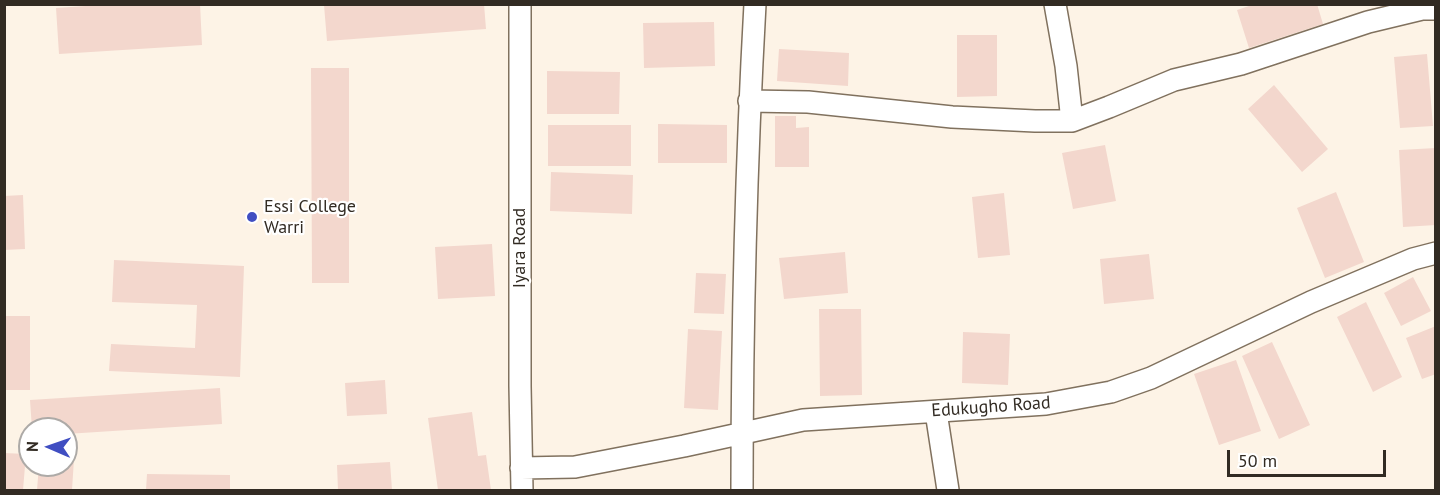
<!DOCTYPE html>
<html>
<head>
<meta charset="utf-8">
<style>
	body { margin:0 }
	#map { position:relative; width:1440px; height:495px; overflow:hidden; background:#fdf3e6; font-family:"PT Sans",sans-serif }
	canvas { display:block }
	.frame { position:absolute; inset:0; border:6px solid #322b23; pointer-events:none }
	.north { position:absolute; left:18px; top:417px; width:60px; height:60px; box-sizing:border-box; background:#fff; border:2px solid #adaaa7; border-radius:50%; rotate:272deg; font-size:16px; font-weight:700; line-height:24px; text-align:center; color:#322b23 }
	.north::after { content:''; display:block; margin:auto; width:21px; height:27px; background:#404ec2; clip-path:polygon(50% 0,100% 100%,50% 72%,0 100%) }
	.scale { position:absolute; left:1227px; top:450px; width:159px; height:27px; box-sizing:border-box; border:3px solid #322b23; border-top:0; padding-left:8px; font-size:18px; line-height:21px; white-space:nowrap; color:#322b23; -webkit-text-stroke:4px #fff; paint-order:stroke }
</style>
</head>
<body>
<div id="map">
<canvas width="1440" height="495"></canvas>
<div class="frame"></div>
<div class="north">N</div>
<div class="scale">50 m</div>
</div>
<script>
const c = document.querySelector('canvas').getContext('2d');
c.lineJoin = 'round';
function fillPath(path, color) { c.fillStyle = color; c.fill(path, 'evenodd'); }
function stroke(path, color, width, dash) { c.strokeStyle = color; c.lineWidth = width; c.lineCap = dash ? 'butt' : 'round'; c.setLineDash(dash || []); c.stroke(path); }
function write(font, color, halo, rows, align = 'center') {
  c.font = font + ' "PT Sans",sans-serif'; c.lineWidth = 4.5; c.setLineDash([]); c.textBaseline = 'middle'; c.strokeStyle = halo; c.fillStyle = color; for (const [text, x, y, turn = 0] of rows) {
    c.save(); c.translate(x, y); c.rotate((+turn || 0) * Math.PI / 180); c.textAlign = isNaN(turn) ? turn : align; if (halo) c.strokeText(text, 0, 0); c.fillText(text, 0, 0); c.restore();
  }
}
fillPath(new Path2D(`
	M115,4H200L202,45L59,54L56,8Z
	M484,4L486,29L327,41L324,5Z
	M1255,4H1317L1323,24L1249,48L1237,10Z
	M714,22L715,66L644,68L643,23Z
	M957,35H997V96L957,97Z
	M779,49L849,53L848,86L777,81Z
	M1427,54L1433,126L1400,128L1394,57Z
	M311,68H349V283H312Z
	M547,71L620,72L619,114H547Z
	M1274,85L1328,149L1302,172L1248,109Z
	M775,116H796V128L809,127V167H775Z
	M658,124L727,125V163H658Z
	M548,125H631V166H548Z
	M1105,145L1116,201L1073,209L1062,153Z
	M1436,148V225L1403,227L1399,150Z
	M551,172L633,175L632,214L550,211Z
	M1336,192L1364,262L1325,278L1297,208Z
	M1004,193L1010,255L978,258L972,197Z
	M23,195L25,249L4,250V196Z
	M492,244L495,296L438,299L435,247Z
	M845,252L848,293L784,299L779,258Z
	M1149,254L1154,299L1104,304L1100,259Z
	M114,260L244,266L240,377L109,371L111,344L195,348L197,305L112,302Z
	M696,273L726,274L724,314L694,313Z
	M1413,277L1431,311L1401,326L1384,293Z
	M1366,302L1402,377L1373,392L1337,317Z
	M819,309H861L862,395L820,396Z
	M4,316H30V390H4Z
	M1436,326V374L1422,379L1406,338Z
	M688,329L722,331L718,410L684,408Z
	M963,332L1010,334L1008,385L962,383Z
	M1272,342L1310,425L1279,439L1242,356Z
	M1236,360L1261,431L1219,445L1194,374Z
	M385,380L387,414L347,416L345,383Z
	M220,388L222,424L66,434V429H32L30,400Z
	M472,412L478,456L486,455L491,490H438L428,418Z
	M4,453L26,454L23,490H4Z
	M66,458L74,459L72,490H37L39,465H66Z
	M390,462L392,490H338L337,465Z
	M147,474L230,475V490H146Z`), '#f3d7cd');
const minor = new Path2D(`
	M520,4V386L522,490
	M1055,4L1066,66L1072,121
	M749,101L808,102L952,117L1035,121H1072L1109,107L1174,80L1241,64L1368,22L1422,9H1436
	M936,412L948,490
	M521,468L575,467L684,446L803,420L1046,404L1111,392L1151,378L1311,302L1413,259L1436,253
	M742,490C742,328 746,166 755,4`);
stroke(minor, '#80715e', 24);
stroke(minor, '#fff', 21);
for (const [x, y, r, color] of [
	[252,217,6,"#404ec2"]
]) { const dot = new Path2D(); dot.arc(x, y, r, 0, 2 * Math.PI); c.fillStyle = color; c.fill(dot); stroke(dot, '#fff', 2); }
write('18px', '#322b23', '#fff', [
	["Essi College",264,207],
	["Warri",264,228]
], 'left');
write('18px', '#322b23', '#fff', [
	["Iyara Road",520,248,-90],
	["Edukugho Road",991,407,-4]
]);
</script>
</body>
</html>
